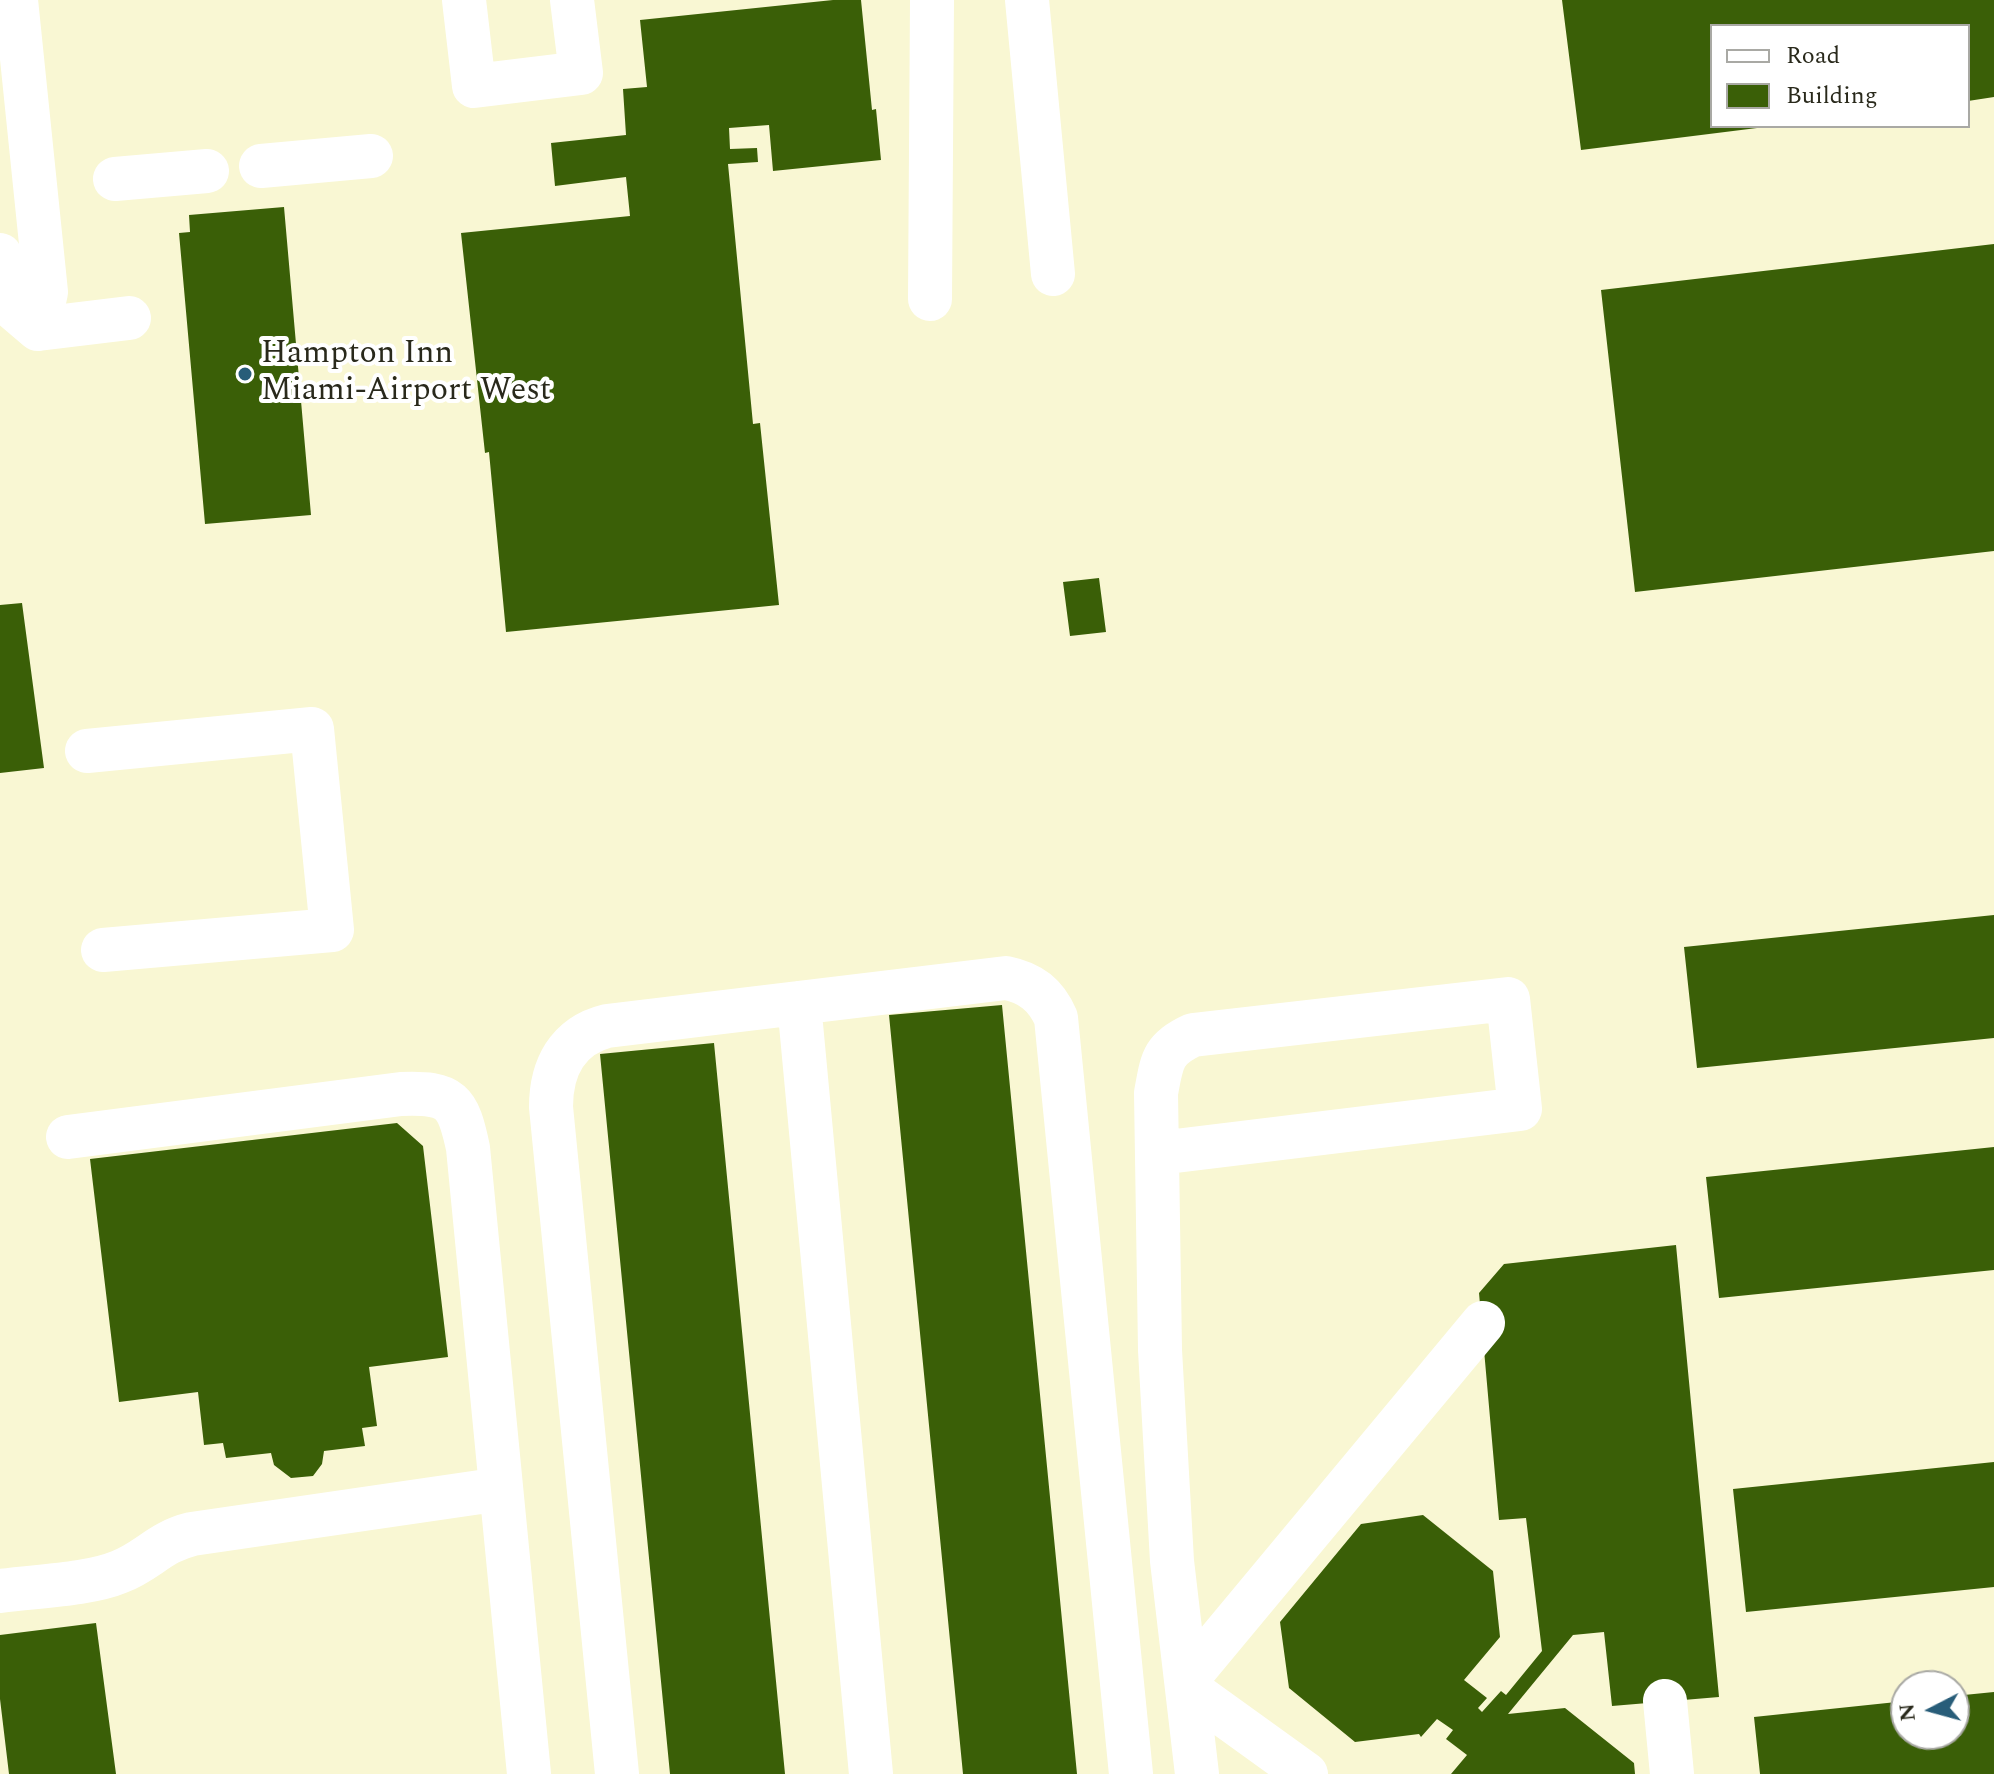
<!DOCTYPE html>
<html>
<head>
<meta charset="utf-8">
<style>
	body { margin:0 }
	#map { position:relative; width:1994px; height:1774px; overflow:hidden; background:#f9f7d3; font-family:Spectral,serif }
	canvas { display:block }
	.legend { position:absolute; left:1710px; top:24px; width:260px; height:104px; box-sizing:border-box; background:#fff; border:2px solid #a9a9a4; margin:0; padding:10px 14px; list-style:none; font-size:24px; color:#29291b }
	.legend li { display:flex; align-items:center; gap:16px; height:40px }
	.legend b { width:40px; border:2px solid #a9a9a4 }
	.north { position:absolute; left:1890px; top:1670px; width:80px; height:80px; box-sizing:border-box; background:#fff; border:2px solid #a9a9a4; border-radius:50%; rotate:264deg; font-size:22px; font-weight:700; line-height:32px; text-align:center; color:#29291b }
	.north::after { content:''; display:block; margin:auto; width:28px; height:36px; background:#285d79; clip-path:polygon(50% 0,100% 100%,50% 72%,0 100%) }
</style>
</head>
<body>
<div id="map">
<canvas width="1994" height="1774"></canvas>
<ul class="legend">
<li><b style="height:10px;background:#fff"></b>Road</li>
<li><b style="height:22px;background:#3a5f07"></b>Building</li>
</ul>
<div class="north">N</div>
</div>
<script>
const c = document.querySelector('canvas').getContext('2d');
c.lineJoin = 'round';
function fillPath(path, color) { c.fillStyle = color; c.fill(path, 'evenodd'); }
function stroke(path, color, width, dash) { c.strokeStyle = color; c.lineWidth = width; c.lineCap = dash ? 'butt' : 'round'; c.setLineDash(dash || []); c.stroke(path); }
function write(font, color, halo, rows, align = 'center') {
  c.font = font + ' Spectral,serif'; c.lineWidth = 8; c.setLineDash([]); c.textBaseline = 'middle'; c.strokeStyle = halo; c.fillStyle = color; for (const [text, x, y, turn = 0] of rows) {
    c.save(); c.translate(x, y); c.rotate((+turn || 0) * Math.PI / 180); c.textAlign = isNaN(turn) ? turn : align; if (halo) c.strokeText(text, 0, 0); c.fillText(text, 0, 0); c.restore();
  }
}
fillPath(new Path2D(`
	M833,0H861L872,110L876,109L881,160L773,171L769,125L729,128L730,149L757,148L758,162L728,164L753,424L760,423L779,605L506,632L489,452L485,453L461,233L630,216L626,177L555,186L551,143L626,135L623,89L647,87L640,20Z
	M1562,0H1994V97L1968,101V26H1712V126L1757,128L1581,150Z
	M284,207L311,515L205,524L179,233L190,232L189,215Z
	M1994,244V551L1635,592L1601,290Z
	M1099,578L1106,632L1070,636L1063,582Z
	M22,603L44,768L0,773V605Z
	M1994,915V1038L1697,1068L1684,947Z
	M1002,1005L1077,1774H963L889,1015Z
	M714,1043L785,1774H670L600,1054Z
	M397,1123L423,1146L448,1357L369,1367L377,1426L362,1428L365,1446L324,1451L322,1464L313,1476L291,1478L274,1465L271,1453L226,1458L223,1443L204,1445L198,1392L119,1402L90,1159Z
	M1994,1147V1270L1719,1298L1706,1177Z
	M1676,1245L1719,1697L1612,1706L1604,1632L1573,1635L1508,1714L1565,1708L1634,1763L1635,1774H1451L1467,1755L1446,1739L1453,1730L1437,1719L1421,1737L1419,1734L1355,1742L1289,1688L1280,1622L1361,1524L1423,1515L1493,1571L1500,1637L1464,1680L1487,1698L1478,1708L1482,1712L1501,1691L1506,1695L1542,1651L1526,1518L1499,1520L1479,1293L1504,1264Z
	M1994,1462V1587L1746,1612L1733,1489Z
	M96,1623L116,1774H9L0,1699V1635Z
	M1994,1692V1774H1760L1754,1717L1906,1701V1734H1954V1696Z`), '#3a5f07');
stroke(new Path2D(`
	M16,0L46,292L38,329
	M464,0L474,86L581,73L572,0
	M1027,0L1053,274
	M261,166L371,156
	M115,179L207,171
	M0,255L5,301L38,329L129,318
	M930,299L932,0
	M87,751L312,729L332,930L103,950
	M799,1003L871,1774
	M68,1137L401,1094C452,1092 458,1101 468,1148L529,1774
	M1159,1153L1520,1109L1508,999L1193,1035C1162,1049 1162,1061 1156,1093L1160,1350L1172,1561L1197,1774
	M0,1591C35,1586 88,1585 119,1572C148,1561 159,1542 192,1534L501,1489
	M1187,1679L1483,1323
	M1188,1689L1306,1774
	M1665,1701L1672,1774
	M617,1774L551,1107C551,1068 567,1036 607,1026L1006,978C1031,983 1046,995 1056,1018L1131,1774`), '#fff', 44);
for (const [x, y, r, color] of [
	[245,374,8,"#285d79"]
]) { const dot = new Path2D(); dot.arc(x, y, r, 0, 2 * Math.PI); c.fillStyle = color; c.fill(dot); stroke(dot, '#fff', 3); }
write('32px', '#29291b', '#fff', [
	["Hampton Inn",261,356],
	["Miami-Airport West",261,393]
], 'left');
</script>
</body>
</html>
